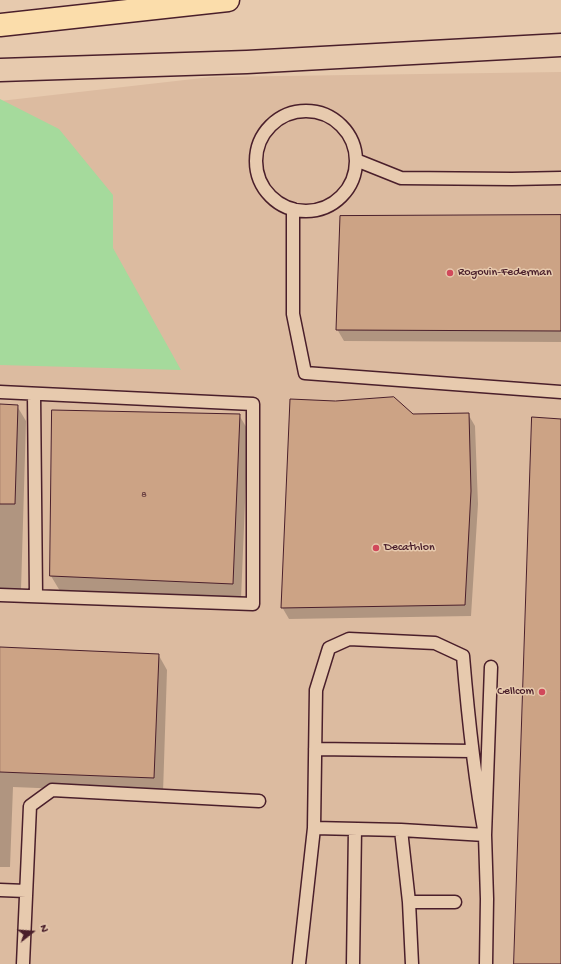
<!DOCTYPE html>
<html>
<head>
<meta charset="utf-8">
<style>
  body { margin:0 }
  #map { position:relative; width:561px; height:964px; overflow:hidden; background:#e7caae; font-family:"Gochi Hand",sans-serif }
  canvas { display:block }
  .north { position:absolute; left:12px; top:912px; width:40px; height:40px; -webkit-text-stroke:3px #e7caae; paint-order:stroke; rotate:73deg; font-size:11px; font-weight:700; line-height:16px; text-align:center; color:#4a1f2b }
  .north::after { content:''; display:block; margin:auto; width:14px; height:18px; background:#4a1f2b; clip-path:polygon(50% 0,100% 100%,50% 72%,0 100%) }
</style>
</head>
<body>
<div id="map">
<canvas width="561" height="964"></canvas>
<div class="north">N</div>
</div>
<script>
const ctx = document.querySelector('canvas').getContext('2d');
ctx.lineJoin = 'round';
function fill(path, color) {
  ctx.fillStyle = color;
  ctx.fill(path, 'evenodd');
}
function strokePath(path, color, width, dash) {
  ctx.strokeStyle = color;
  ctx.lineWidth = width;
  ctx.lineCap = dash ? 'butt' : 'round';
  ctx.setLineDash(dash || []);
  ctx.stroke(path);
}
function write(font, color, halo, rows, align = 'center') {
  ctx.font = font + ' "Gochi Hand",sans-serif';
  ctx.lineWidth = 3;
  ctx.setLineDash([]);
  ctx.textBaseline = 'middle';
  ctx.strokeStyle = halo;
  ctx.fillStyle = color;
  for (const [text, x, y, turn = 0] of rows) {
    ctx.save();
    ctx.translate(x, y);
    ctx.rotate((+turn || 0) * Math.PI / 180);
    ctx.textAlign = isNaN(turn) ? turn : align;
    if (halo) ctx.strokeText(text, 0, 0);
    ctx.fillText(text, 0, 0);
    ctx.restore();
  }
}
fill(new Path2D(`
  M 561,72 L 561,964 L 0,964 L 0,101 L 211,77 Z`), '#dcbba0');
fill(new Path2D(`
  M 0,99 L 59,129 L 113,195 L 113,248 L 181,370 L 0,365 Z`), '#a5da9c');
fill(new Path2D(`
  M 561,216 L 561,342 L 344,341 L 337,329 Z
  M 0,405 L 17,406 L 26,421 L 21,590 L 0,590 Z
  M 468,414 L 475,426 L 478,504 L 471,616 L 289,619 L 282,607 L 413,415 Z
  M 239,415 L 248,430 L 241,599 L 60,591 L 51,576 Z
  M 0,648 L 158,654 L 167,670 L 163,793 L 13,787 L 10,867 L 0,867 Z`), '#0003');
const building = new Path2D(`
  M 561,215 L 561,331 L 336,330 L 340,216 Z
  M 394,397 L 413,414 L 469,413 L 471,491 L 465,605 L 281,608 L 290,399 L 335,401 Z
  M 0,404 L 18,405 L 15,504 L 0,504 Z
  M 52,410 L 240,414 L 233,584 L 50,576 Z
  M 532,417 L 561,419 L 561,964 L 514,964 Z
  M 0,647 L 159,654 L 154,778 L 0,772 Z`);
fill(building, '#cca385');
strokePath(building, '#4a1f2b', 1);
const lane = new Path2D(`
  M256 161a50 50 0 1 1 100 0a50 50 0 1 1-100 0Z
  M 356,160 L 401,178 L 512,179 L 561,178
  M 293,209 L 293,314 L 305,373 L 561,392
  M 0,392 L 253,404 L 253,604 L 0,595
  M 34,394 L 36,596
  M 315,749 L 472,751
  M 401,830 L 409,902 L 412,964
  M 0,890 L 26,891
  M 409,902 L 455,902
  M 23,964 L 30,806 L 52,790 L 259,801
  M 299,964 L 314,828 L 316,690 L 329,648 L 349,639 L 435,643 L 463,656 C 468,716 474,775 485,835 L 401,830 L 314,828
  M 353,964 L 355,829
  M 486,964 L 487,899 L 485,835 L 491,667`);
const secondary = new Path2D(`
  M 0,70 L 247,62 L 561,45`);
const highway = new Path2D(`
  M 0,25 L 228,0`);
strokePath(lane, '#4a1f2b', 15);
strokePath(secondary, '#4a1f2b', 25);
strokePath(highway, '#4a1f2b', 25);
strokePath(lane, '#e7caae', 12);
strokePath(secondary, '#e7caae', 22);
strokePath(highway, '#fbddab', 22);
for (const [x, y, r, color] of [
  [450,273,4,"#d1495b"],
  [376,548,4,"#d1495b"],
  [542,692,4,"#d1495b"]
]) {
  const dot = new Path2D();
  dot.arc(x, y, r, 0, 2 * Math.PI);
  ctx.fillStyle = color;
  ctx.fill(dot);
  strokePath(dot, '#e7caae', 1.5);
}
write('10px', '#6a4042', null, [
  ["8",144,495]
]);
write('12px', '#4a1f2b', '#e7caae', [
  ["Rogovin-Federman",458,273],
  ["Decathlon",384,548],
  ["Cellcom",534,692,"right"]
], 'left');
</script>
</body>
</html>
